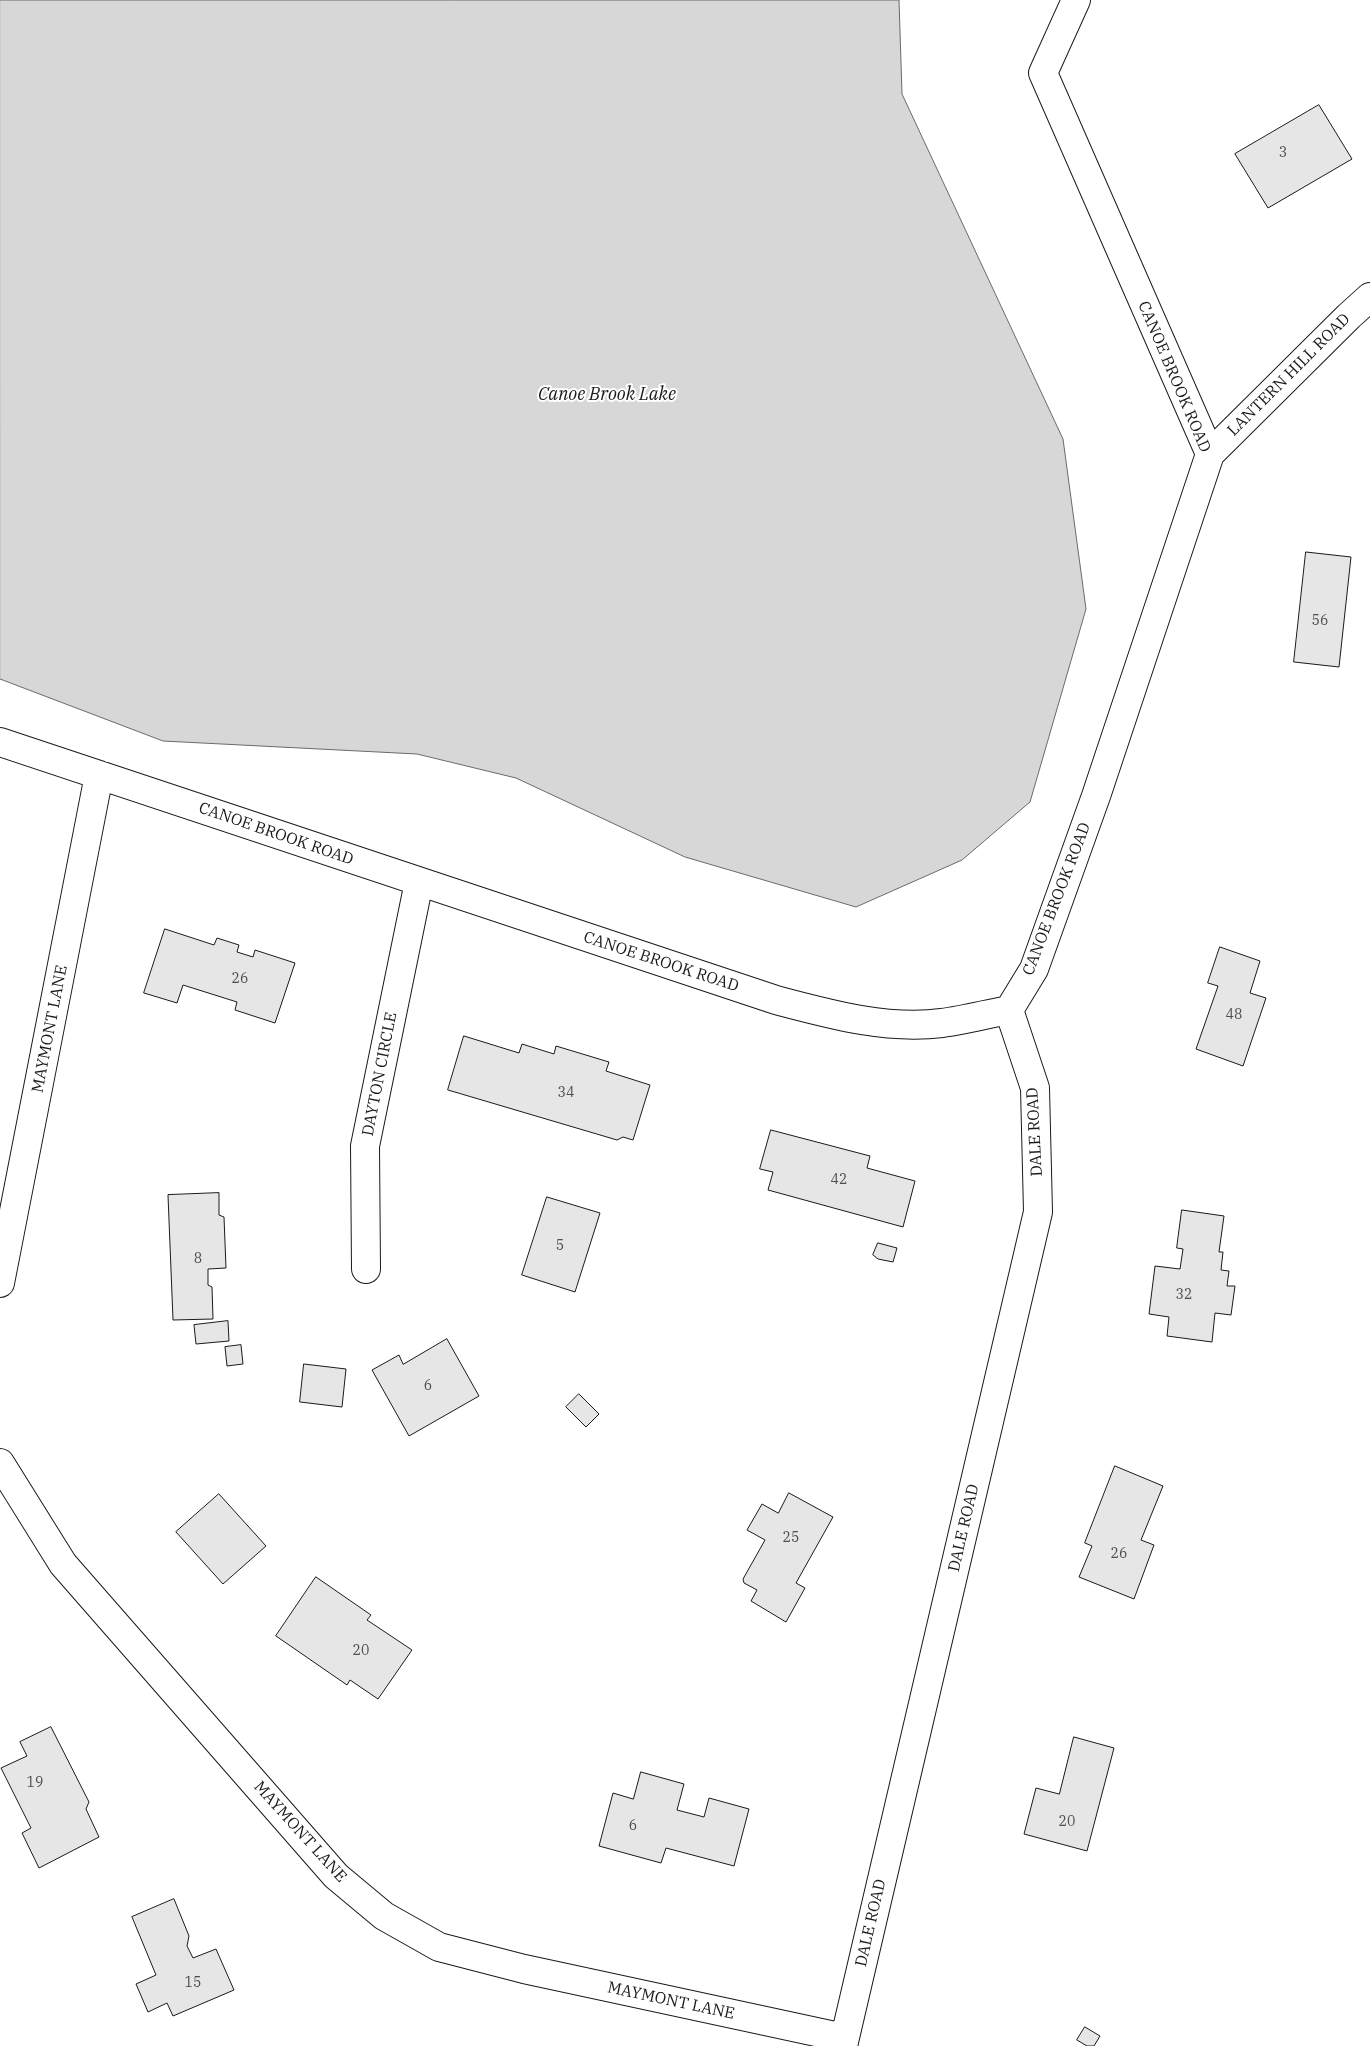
<!DOCTYPE html>
<html>
<head>
<meta charset="utf-8">
<style>
  body { margin:0 }
  canvas { display:block; background:#fff }
</style>
</head>
<body>
<canvas width="1370" height="2046"></canvas>
<script>
const ctx = document.querySelector('canvas').getContext('2d');
ctx.lineJoin = 'round';
function fill(path, color) {
  ctx.fillStyle = color;
  ctx.fill(path, 'evenodd');
}
function strokePath(path, color, width, dash) {
  ctx.strokeStyle = color;
  ctx.lineWidth = width;
  ctx.lineCap = dash ? 'butt' : 'round';
  ctx.setLineDash(dash || []);
  ctx.stroke(path);
}
function write(font, color, halo, rows, align = 'center') {
  ctx.font = font + ' "IBM Plex Serif",serif';
  ctx.lineWidth = 4;
  ctx.setLineDash([]);
  ctx.textBaseline = 'middle';
  ctx.strokeStyle = halo;
  ctx.fillStyle = color;
  for (const [text, x, y, turn = 0] of rows) {
    ctx.save();
    ctx.translate(x, y);
    ctx.rotate((+turn || 0) * Math.PI / 180);
    ctx.textAlign = isNaN(turn) ? turn : align;
    if (halo) ctx.strokeText(text, 0, 0);
    ctx.fillText(text, 0, 0);
    ctx.restore();
  }
}
const water = new Path2D(`
  M 0,0 L 899,0 L 902,94 L 1063,439 L 1086,609 L 1030,802 L 962,860 L 856,907 L 685,857 L 516,778 L 417,754 L 163,741 L 0,679 Z`);
fill(water, '#d7d7d7');
strokePath(water, '#6a6a6a', 1);
const building = new Path2D(`
  M 1319,105 L 1352,159 L 1268,208 L 1235,154 Z
  M 1306,552 L 1351,557 L 1339,667 L 1294,662 Z
  M 165,929 L 214,945 L 217,938 L 239,945 L 237,952 L 253,957 L 255,950 L 295,963 L 275,1023 L 235,1010 L 237,1002 L 183,985 L 177,1003 L 144,993 Z
  M 1220,947 L 1260,961 L 1250,993 L 1266,998 L 1243,1066 L 1196,1049 L 1218,986 L 1208,983 Z
  M 464,1036 L 519,1053 L 522,1044 L 554,1054 L 556,1046 L 609,1062 L 606,1071 L 650,1085 L 633,1140 L 623,1137 L 617,1140 L 448,1090 Z
  M 771,1130 L 870,1156 L 867,1168 L 915,1181 L 903,1227 L 768,1190 L 773,1172 L 760,1169 Z
  M 219,1193 L 219,1215 L 224,1217 L 226,1268 L 208,1269 L 208,1285 L 212,1287 L 213,1319 L 173,1320 L 168,1195 Z
  M 547,1197 L 600,1213 L 575,1292 L 522,1275 Z
  M 1182,1210 L 1224,1216 L 1219,1252 L 1223,1252 L 1221,1270 L 1229,1271 L 1227,1286 L 1235,1286 L 1231,1315 L 1215,1313 L 1212,1342 L 1167,1336 L 1169,1317 L 1149,1314 L 1155,1266 L 1180,1269 L 1183,1249 L 1177,1248 Z
  M 878,1243 L 897,1248 L 893,1262 L 878,1259 L 873,1255 Z
  M 228,1321 L 229,1341 L 196,1344 L 194,1325 Z
  M 447,1339 L 479,1396 L 409,1436 L 372,1370 L 399,1355 L 403,1364 Z
  M 241,1345 L 243,1364 L 227,1366 L 225,1347 Z
  M 304,1364 L 346,1369 L 342,1407 L 300,1402 Z
  M 579,1394 L 599,1414 L 586,1427 L 566,1407 Z
  M 1115,1466 L 1163,1486 L 1141,1540 L 1154,1545 L 1134,1599 L 1079,1577 L 1092,1546 L 1085,1543 Z
  M 789,1493 L 833,1517 L 796,1583 L 805,1588 L 786,1622 L 751,1601 L 757,1590 L 744,1583 L 743,1579 L 765,1540 L 747,1530 L 762,1504 L 778,1513 Z
  M 219,1494 L 266,1546 L 223,1584 L 176,1532 Z
  M 316,1577 L 371,1615 L 367,1620 L 412,1650 L 378,1699 L 350,1680 L 347,1685 L 276,1636 Z
  M 51,1727 L 89,1802 L 86,1809 L 99,1837 L 39,1868 L 22,1833 L 31,1828 L 1,1768 L 27,1756 L 20,1742 Z
  M 1074,1737 L 1114,1748 L 1087,1851 L 1024,1834 L 1036,1788 L 1059,1794 Z
  M 641,1772 L 684,1784 L 677,1810 L 704,1817 L 709,1798 L 749,1809 L 734,1866 L 666,1848 L 661,1863 L 599,1846 L 613,1793 L 633,1799 Z
  M 174,1899 L 189,1936 L 187,1946 L 193,1958 L 216,1949 L 234,1990 L 173,2016 L 167,2003 L 148,2012 L 136,1984 L 156,1975 L 132,1917 Z
  M 1085,2027 L 1100,2036 L 1094,2046 L 1087,2046 L 1077,2040 Z`);
fill(building, '#e6e6e6');
strokePath(building, '#1a1a1a', 1);
const minor = new Path2D(`
  M 1210,454 L 1349,316 L 1370,297
  M 0,742 L 776,1000 C 829,1014 886,1030 942,1023 C 964,1020 987,1014 1009,1010 L 1034,969 L 1096,796 L 1210,454 L 1043,73 L 1076,0
  M 366,1269 L 365,1146 L 419,882
  M 0,1283 L 99,775
  M 0,1463 L 63,1564 L 336,1876 L 384,1916 L 439,1947 L 524,1969 L 844,2038
  M 843,2046 L 1038,1212 L 1035,1088 L 1009,1010`);
strokePath(minor, '#1a1a1a', 30);
strokePath(minor, '#fff', 28);
write('14px', '#4d4d4d', null, [
  ["3",1283,153],
  ["56",1320,621],
  ["26",240,979],
  ["48",1234,1015],
  ["34",566,1093],
  ["42",839,1180],
  ["5",560,1246],
  ["8",198,1259],
  ["32",1184,1295],
  ["6",428,1386],
  ["25",791,1538],
  ["26",1119,1554],
  ["20",361,1651],
  ["19",35,1783],
  ["20",1067,1822],
  ["6",633,1826],
  ["15",193,1983]
]);
write('16px', '#1a1a1a', '#fff', [
  ["LANTERN HILL ROAD",1289,375,-45],
  ["CANOE BROOK ROAD",1174,377,67],
  ["CANOE BROOK ROAD",276,834,19],
  ["CANOE BROOK ROAD",1057,899,-69],
  ["CANOE BROOK ROAD",661,962,18],
  ["MAYMONT LANE",50,1029,-79],
  ["DAYTON CIRCLE",380,1074,-79],
  ["DALE ROAD",1035,1132,-93],
  ["DALE ROAD",964,1528,-77],
  ["MAYMONT LANE",300,1832,48],
  ["DALE ROAD",871,1923,-77],
  ["MAYMONT LANE",671,2001,12]
]);
write('italic 18px', '#1a1a1a', '#fff', [
  ["Canoe Brook Lake",607,395]
]);
</script>
</body>
</html>
